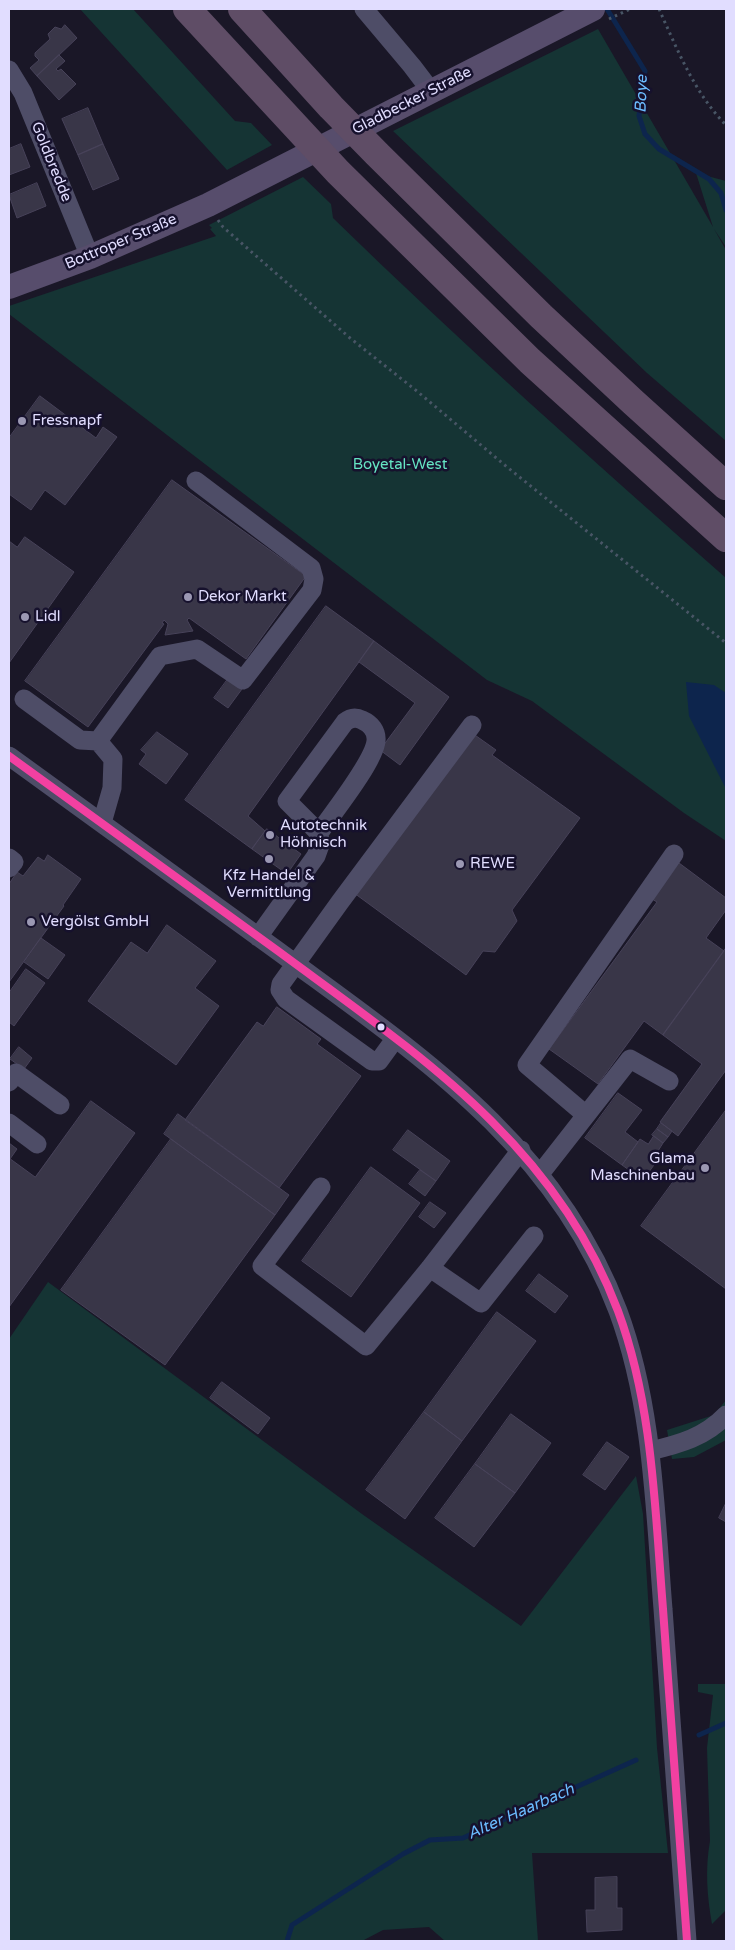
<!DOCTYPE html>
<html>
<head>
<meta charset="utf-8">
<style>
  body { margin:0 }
  #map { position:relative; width:735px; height:1950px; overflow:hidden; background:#1a1727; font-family:"Varela Round",sans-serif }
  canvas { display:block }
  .frame { position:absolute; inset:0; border:10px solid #e1ddff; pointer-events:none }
</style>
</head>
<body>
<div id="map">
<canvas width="735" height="1950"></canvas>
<div class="frame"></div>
</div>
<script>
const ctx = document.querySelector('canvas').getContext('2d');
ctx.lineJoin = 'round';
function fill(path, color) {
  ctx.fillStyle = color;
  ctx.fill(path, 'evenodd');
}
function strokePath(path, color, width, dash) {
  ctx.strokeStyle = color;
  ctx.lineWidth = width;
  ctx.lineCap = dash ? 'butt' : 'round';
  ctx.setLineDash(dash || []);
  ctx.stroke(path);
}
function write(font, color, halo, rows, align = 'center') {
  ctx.font = font + ' "Varela Round",sans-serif';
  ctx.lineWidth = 5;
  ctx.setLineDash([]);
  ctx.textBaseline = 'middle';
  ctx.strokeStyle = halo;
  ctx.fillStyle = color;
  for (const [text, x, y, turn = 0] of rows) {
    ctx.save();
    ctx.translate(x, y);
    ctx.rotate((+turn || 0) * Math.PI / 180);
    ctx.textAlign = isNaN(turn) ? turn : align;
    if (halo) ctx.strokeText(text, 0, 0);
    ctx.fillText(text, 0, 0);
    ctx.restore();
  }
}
fill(new Path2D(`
  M 80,9 L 133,9 L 235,121 L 251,123 L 272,145 L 227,170 Z
  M 598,29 L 713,227 L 696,173 L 726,181 L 726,247 L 714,229 L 726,250 L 726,441 L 647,373 L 393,131 Z
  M 303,177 L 331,204 L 333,218 C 460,342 593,461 726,578 L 726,841 L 684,813 L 532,701 L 487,680 L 9,314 L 9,306 L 216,236 L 210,229 L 212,228 L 209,225 Z
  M 48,1282 L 362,1514 L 521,1626 L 636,1476 L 643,1514 L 657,1748 L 668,1853 L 532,1853 L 538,1941 L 445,1941 L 429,1927 L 383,1930 L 362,1941 L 9,1941 L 9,1339 Z
  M 726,1400 L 726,1440 L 694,1457 L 672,1459 L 667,1430 L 714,1415 Z
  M 698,1684 L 726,1684 L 726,1910 L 712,1924 C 707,1896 705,1869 710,1841 L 707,1748 L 713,1695 L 698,1692 Z`), '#153434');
fill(new Path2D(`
  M 686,682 L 714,685 L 726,693 L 726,789 L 689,716 Z`), '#0d254d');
strokePath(new Path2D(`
  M 607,9 L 645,71 L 639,116 L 645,134 L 659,149 L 709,179 L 721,193 L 726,210
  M 699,1735 L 726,1723
  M 287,1941 L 292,1925 L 403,1854 L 430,1840 L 463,1838 L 636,1760`), '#0d254d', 5);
const building = new Path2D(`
  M 65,25 L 77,38 L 37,76 L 30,68 L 39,60 L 35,56 L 35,53 L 50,39 L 48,34 L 55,27 L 61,29 Z
  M 59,55 L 65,61 L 56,69 L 58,71 L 61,69 L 76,84 L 59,100 L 37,76 Z
  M 88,108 L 103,144 L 78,155 L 62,119 Z
  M 21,144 L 30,167 L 9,175 L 9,149 Z
  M 103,144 L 119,179 L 93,190 L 78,155 Z
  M 37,183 L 46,206 L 17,218 L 9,195 Z
  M 40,396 L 96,438 L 103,427 L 117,437 L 65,505 L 45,490 L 31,510 L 9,494 L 9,438 Z
  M 172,480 L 306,576 L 246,659 L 189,618 L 187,620 L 193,631 L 165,635 L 168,624 L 164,620 L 162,623 L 164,624 L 88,727 L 25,681 Z
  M 25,537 L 74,572 L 9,663 L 9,541 L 17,547 Z
  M 326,606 L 374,641 L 248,816 L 265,831 L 252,849 L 185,800 Z
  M 374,641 L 449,697 L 400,765 L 380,750 L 415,703 L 359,662 Z
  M 228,679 L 242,689 L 228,708 L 214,698 Z
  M 157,732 L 188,754 L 166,784 L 139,764 L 146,754 L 141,750 Z
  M 472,733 L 496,750 L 492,755 L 580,818 L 512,910 L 517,921 L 495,952 L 483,951 L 466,975 L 354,893 Z
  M 267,829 L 301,854 L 287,874 L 252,849 Z
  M 48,855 L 81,879 L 63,905 L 64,906 L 9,982 L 9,884 L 17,872 L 23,876 L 38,857 L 44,861 Z
  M 679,863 L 726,898 L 726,910 L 706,938 L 724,951 L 663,1035 L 644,1021 L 598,1084 L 549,1049 L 657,902 L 652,899 Z
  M 167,925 L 216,961 L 195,988 L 219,1006 L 176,1065 L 88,1001 L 131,942 L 147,953 Z
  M 41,938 L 65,955 L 48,979 L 24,962 Z
  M 726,948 L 726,1070 L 678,1136 L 660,1122 L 702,1064 L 663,1035 Z
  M 26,969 L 45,983 L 14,1026 L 9,1022 L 9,993 Z
  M 277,1007 L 321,1039 L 317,1044 L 361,1076 L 279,1188 L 185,1120 L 257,1022 L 263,1026 Z
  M 19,1047 L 32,1058 L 24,1069 L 10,1059 Z
  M 618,1093 L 642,1110 L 625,1132 L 638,1142 L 622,1165 L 585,1138 Z
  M 91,1101 L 135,1133 L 9,1307 L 9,1158 L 35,1177 Z
  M 726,1110 L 726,1289 L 641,1226 Z
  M 178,1114 L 289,1195 L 275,1215 L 164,1134 Z
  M 661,1123 L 672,1131 L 668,1137 L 657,1129 Z
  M 657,1129 L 668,1137 L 663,1143 L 652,1135 Z
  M 408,1130 L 450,1161 L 436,1181 L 393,1150 Z
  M 654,1136 L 663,1143 L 658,1151 L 662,1154 L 643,1180 L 622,1165 L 640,1139 L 648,1144 Z
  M 171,1139 L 275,1215 L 165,1365 L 61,1290 Z
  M 9,1143 L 17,1149 L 10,1159 L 9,1158 Z
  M 371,1167 L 420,1203 L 351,1297 L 302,1261 Z
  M 420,1170 L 436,1181 L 425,1196 L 409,1184 Z
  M 430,1202 L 446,1213 L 434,1228 L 419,1217 Z
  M 539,1274 L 568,1296 L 555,1313 L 526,1291 Z
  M 497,1312 L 536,1341 L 462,1441 L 424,1412 Z
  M 222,1382 L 270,1418 L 258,1434 L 210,1398 Z
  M 424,1412 L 462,1441 L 405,1519 L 366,1490 Z
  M 511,1414 L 551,1443 L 515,1493 L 475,1464 Z
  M 607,1442 L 629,1457 L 605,1490 L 583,1475 Z
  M 475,1464 L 515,1493 L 474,1547 L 435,1518 Z
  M 726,1503 L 726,1522 L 719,1518 Z
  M 617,1877 L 617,1908 L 622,1908 L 622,1930 L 587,1932 L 586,1910 L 595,1910 L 595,1878 Z`);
fill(building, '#393648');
strokePath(building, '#474259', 1);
strokePath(new Path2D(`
  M 659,9 C 677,49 695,94 726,125
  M 609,19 L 630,9
  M 218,220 L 223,227 L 350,338 L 418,392 L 507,467 L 726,643`), '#485565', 3, [2.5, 4]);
strokePath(new Path2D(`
  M 364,9 L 412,66 L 431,91
  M 9,70 L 23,93 L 90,257
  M 24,699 L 80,740 L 98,741 L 113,759 L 112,788 L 102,823
  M 98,741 L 160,656 L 197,649 L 243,680 L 312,590 L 314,579 L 311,568 L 196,481
  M 9,756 C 99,821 189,886 278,951 C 416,1053 555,1143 618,1311 C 653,1405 655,1510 663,1609 C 671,1720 679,1831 687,1941
  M 9,858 L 14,862 L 9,868
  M 258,937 L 316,856 L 320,845 L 319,833 L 287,801 L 345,722 C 350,718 356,717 362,720 C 371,724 377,731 376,741 C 374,762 332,814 319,833
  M 395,1039 L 379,1061 L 372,1061 L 286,999 L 280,990 L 281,984 L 340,902 L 472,725
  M 9,1082 L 16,1073 L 60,1105
  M 586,1115 L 527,1065 L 674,854
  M 9,1123 L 37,1144
  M 540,1174 L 630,1059 L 669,1081
  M 321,1187 L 262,1266 L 366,1346 L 430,1268 L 521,1150
  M 430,1268 L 481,1303 L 534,1236
  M 650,1451 C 680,1444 705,1437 726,1415`), '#4e4d67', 19);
strokePath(new Path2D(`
  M 9,287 L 90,257 L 208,205 L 593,9`), '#574d6c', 24);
strokePath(new Path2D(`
  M 187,9 L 338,172 L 530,361 L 726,538
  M 242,9 L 331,107 L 377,154 L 541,316 L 633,402 L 726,486`), '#5f4d66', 28);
strokePath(new Path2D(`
  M 9,756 C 99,821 189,886 278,951 C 416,1053 555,1143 618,1311 C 653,1405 655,1510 663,1609 C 671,1720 679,1831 687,1941`), '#f240a1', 8);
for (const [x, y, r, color] of [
  [22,421,5,"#9b98b3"],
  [188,597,5,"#9b98b3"],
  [25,617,5,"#9b98b3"],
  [270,835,5,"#9b98b3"],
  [269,859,5,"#9b98b3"],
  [460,864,5,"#9b98b3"],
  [31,922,5,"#9b98b3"],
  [381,1027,4.5,"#e1ddff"],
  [705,1168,5,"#9b98b3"]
]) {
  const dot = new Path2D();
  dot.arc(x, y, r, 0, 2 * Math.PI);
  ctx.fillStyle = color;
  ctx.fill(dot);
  strokePath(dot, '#16112d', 2);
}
write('15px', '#e1ddff', '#16112d', [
  ["Gladbecker Straße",412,101,-27],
  ["Goldbredde",51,162,68],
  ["Bottroper Straße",121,242,-23]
]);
write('15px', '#e1ddff', '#16112d', [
  ["Fressnapf",32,421],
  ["Dekor Markt",198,597],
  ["Lidl",35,617],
  ["Autotechnik",280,826],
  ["Höhnisch",280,843],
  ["REWE",470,864],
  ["Kfz Handel &",269,876,"center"],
  ["Vermittlung",269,893,"center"],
  ["Vergölst GmbH",41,922],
  ["Glama",695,1159,"right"],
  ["Maschinenbau",695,1176,"right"]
], 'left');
write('15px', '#65e4c3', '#16112d', [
  ["Boyetal-West",400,465]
]);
write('italic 16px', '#6bbcff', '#16112d', [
  ["Boye",642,94,-88],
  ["Alter Haarbach",521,1812,-24]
]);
</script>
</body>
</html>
